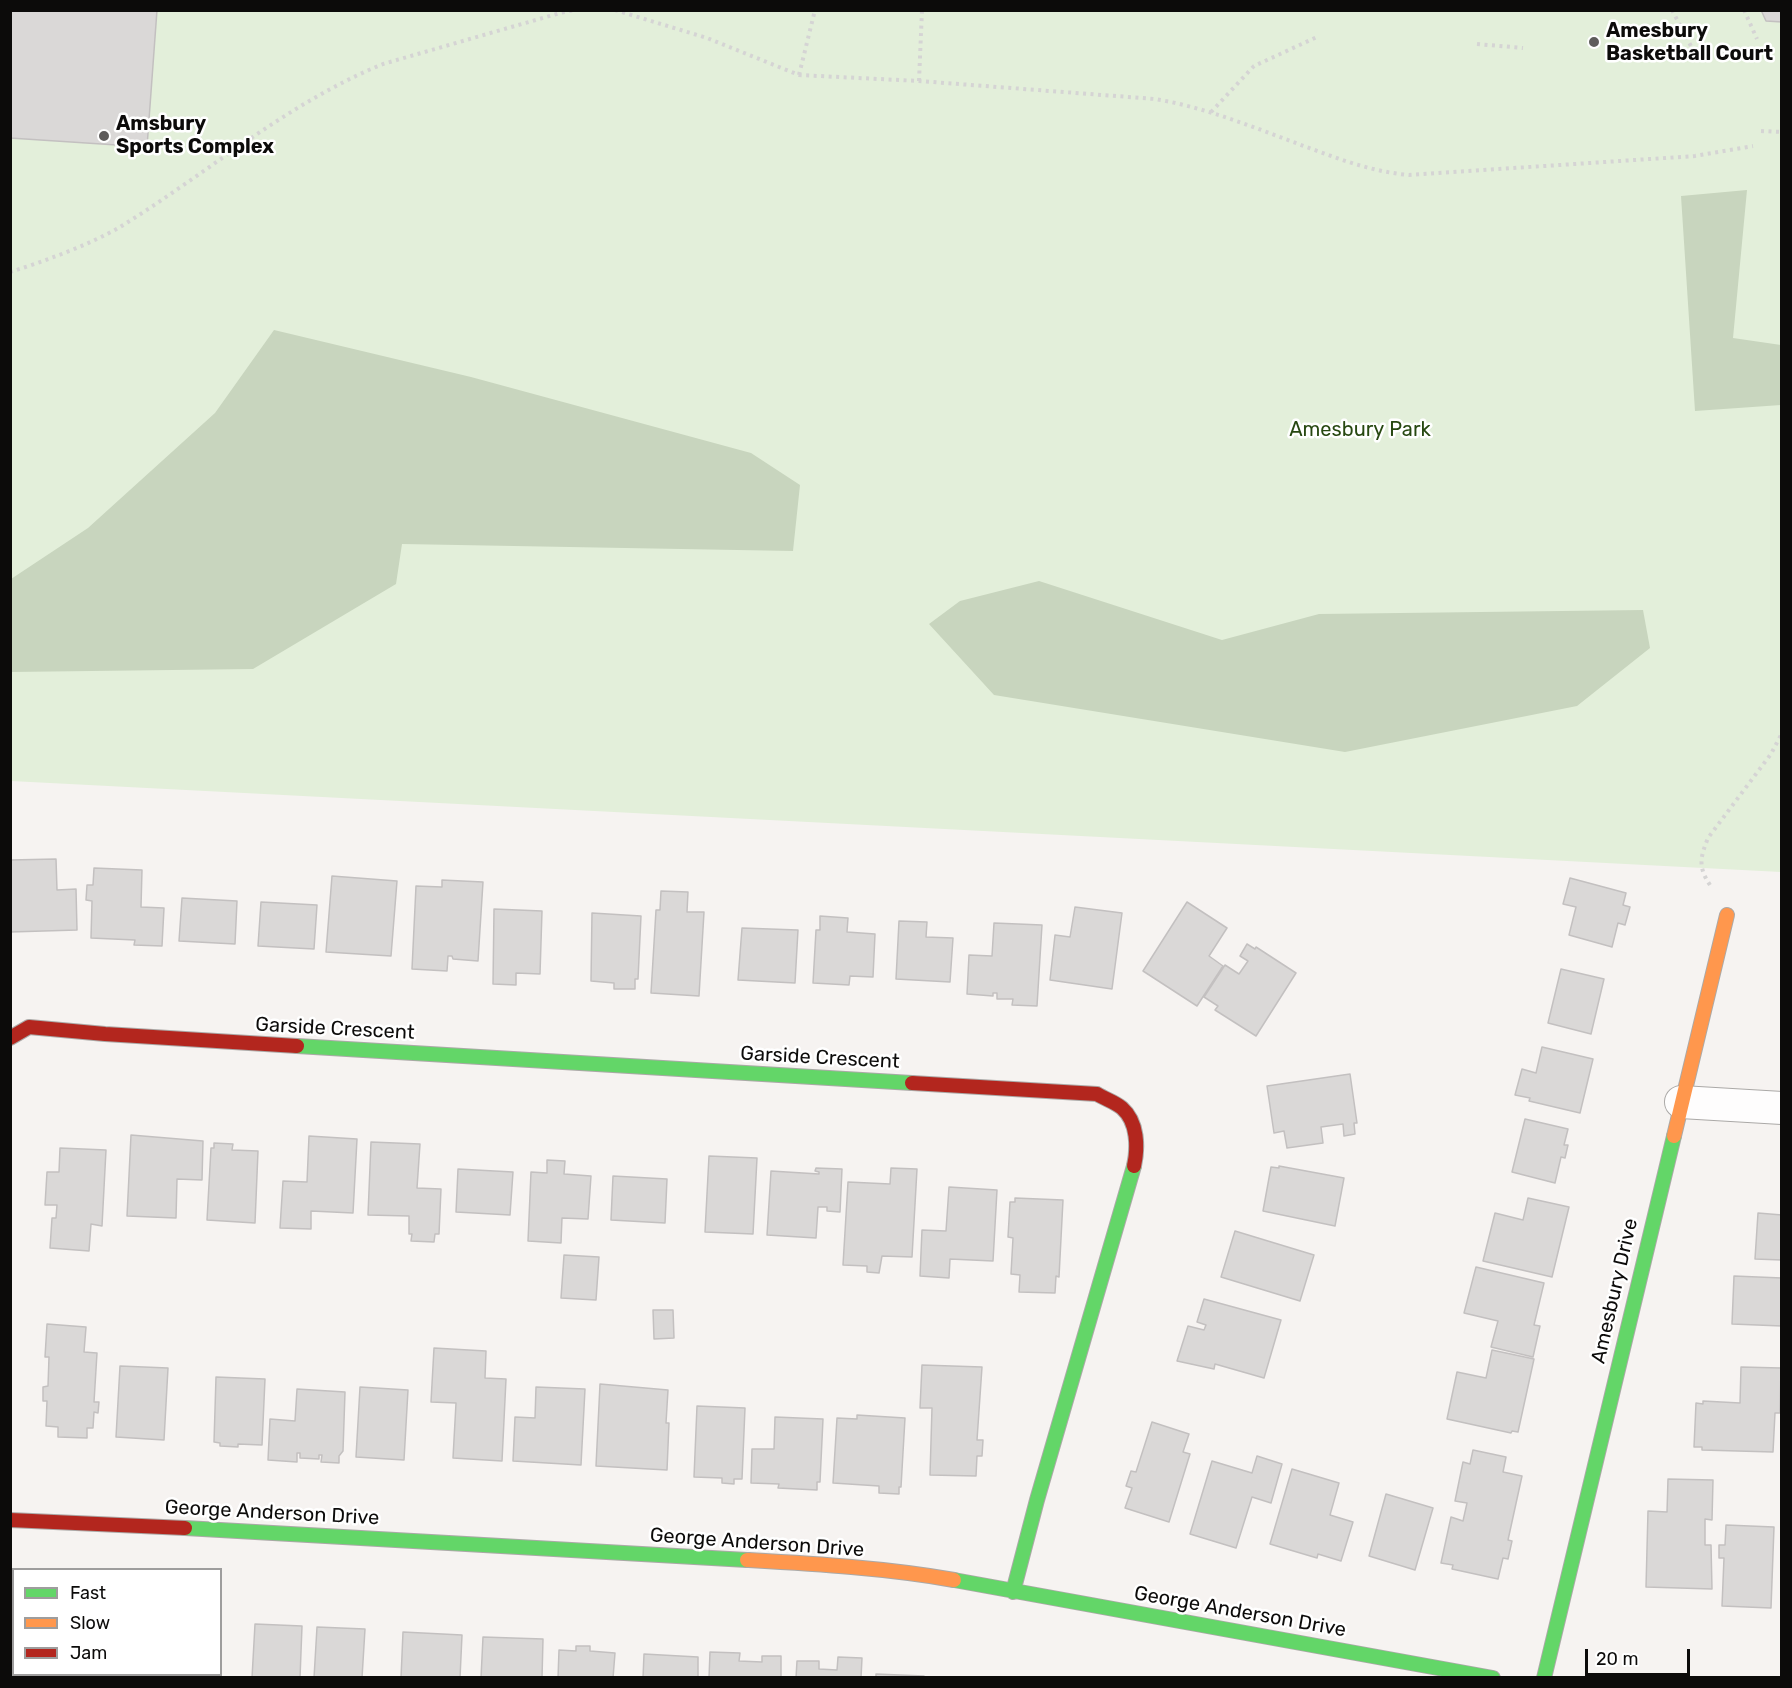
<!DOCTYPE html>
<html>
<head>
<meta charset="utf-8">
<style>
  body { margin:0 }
  #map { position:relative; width:1792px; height:1688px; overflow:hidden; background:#f6f3f1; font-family:Rubik,sans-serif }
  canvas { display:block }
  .frame { position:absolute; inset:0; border:12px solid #0c0b0a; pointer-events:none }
  .legend { position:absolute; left:12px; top:1568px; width:210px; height:108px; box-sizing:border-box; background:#fff; border:2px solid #9e9d9d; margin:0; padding:8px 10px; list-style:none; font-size:18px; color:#0c0b0a }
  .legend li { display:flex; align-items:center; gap:12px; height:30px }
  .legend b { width:30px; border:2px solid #9e9d9d }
  .scale { position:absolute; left:1585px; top:1649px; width:105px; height:27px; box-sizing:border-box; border:3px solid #0c0b0a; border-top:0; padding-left:8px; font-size:18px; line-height:21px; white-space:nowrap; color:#0c0b0a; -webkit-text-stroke:4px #fff; paint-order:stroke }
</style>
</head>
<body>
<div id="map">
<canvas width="1792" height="1688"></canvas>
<div class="frame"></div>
<ul class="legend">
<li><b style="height:8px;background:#63d668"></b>Fast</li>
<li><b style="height:8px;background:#ff974d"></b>Slow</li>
<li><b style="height:8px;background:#b3261e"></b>Jam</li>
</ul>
<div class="scale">20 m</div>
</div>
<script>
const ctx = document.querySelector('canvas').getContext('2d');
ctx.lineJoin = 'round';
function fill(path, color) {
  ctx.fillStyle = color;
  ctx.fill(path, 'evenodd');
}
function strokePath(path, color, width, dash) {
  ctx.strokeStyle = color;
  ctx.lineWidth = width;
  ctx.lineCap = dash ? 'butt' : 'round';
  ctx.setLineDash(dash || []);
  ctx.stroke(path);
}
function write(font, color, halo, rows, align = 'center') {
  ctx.font = font + ' Rubik,sans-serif';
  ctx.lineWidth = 5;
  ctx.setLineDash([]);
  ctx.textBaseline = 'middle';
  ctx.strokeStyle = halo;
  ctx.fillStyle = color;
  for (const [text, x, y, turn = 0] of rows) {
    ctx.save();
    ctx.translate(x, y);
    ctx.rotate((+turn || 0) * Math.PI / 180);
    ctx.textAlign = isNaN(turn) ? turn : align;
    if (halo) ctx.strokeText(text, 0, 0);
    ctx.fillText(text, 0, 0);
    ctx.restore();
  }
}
fill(new Path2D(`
  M 10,11 L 1781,11 L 1781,872 L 11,781 Z`), '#e3efda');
fill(new Path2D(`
  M 1747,190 L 1733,338 L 1781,345 L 1781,405 L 1695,411 L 1681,196 Z
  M 274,330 L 471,377 L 751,453 L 800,485 L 793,551 L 402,544 L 396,584 L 253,669 L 11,672 L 11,579 L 88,528 L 215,413 Z
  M 1039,581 L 1222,640 L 1319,614 L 1643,610 L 1650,648 L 1577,706 L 1345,752 L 994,695 L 929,624 L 960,601 Z`), '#c8d5be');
const building = new Path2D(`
  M 10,10 L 157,10 L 147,147 L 10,138 Z
  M 1761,10 L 1782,10 L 1782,22 L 1766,21 Z
  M 56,859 L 57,890 L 76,889 L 77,930 L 10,932 L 10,860 Z
  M 94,868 L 142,870 L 141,907 L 164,908 L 162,946 L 134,945 L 135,940 L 91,938 L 92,901 L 86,900 L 87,885 L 93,885 Z
  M 332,876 L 397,881 L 391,956 L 326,952 Z
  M 1570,878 L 1626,893 L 1623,905 L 1630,907 L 1625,925 L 1618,923 L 1612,947 L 1569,935 L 1576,907 L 1563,904 Z
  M 442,880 L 483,882 L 478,961 L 453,959 L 452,956 L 448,956 L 447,971 L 412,969 L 416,886 L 442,887 Z
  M 661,891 L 688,892 L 687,912 L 704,912 L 699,996 L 651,993 L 656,910 L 660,910 Z
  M 182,898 L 237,901 L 235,944 L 179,941 Z
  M 261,902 L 317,905 L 314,949 L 258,946 Z
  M 1187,902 L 1227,928 L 1209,956 L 1223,966 L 1197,1006 L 1143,971 Z
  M 1075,907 L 1122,913 L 1112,989 L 1050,980 L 1055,935 L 1070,937 Z
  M 494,909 L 542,911 L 540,974 L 516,973 L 516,985 L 493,984 Z
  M 592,913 L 641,916 L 638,979 L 635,979 L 635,989 L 614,989 L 614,983 L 591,981 Z
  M 820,916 L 848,918 L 847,932 L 875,934 L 873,977 L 850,976 L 849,985 L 813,983 L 816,930 L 820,930 Z
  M 899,921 L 927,922 L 926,937 L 953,938 L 950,982 L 896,979 Z
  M 994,923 L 1042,925 L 1037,1006 L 1012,1005 L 1013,999 L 997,999 L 997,993 L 993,993 L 993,996 L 967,994 L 969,955 L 992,956 Z
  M 742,928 L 798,930 L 795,983 L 738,980 Z
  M 1247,944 L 1255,949 L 1256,947 L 1296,973 L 1256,1036 L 1215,1010 L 1218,1006 L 1204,997 L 1225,965 L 1239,974 L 1248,961 L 1240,956 Z
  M 1561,969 L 1604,979 L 1591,1034 L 1548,1023 Z
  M 1542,1047 L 1593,1059 L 1580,1113 L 1529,1101 L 1530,1098 L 1515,1095 L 1522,1069 L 1536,1073 Z
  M 1350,1074 L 1357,1123 L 1354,1123 L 1355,1134 L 1344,1136 L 1343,1124 L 1321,1127 L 1323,1143 L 1287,1148 L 1284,1131 L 1274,1133 L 1267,1086 Z
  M 1525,1119 L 1568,1129 L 1564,1145 L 1568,1145 L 1565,1158 L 1561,1157 L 1555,1183 L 1512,1172 Z
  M 131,1135 L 203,1141 L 202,1180 L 177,1179 L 176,1218 L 127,1216 Z
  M 309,1136 L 357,1139 L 353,1213 L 311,1211 L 311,1229 L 280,1228 L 283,1181 L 307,1182 Z
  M 371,1142 L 420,1144 L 417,1188 L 441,1189 L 439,1234 L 435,1234 L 434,1242 L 411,1241 L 412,1234 L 409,1234 L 409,1216 L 368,1215 Z
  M 214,1143 L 233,1144 L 232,1150 L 258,1151 L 255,1223 L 207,1220 L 211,1148 L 214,1148 Z
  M 60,1148 L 106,1150 L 102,1226 L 91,1224 L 89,1251 L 50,1248 L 52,1218 L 56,1218 L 57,1205 L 45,1205 L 47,1172 L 59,1172 Z
  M 709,1156 L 757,1158 L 753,1234 L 705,1232 Z
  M 547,1160 L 565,1161 L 564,1174 L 591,1176 L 588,1219 L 562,1218 L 561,1243 L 528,1241 L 531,1172 L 547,1173 Z
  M 1279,1166 L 1344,1178 L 1335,1226 L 1263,1211 L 1271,1167 L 1279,1168 Z
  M 816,1168 L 842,1169 L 840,1212 L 827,1211 L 827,1207 L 818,1207 L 816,1238 L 767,1235 L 771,1171 L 819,1174 L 819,1172 L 815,1171 Z
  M 891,1168 L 917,1169 L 912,1257 L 882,1256 L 879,1273 L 867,1272 L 867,1266 L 843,1265 L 848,1182 L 890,1184 Z
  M 458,1169 L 513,1172 L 510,1215 L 456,1212 Z
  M 613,1176 L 667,1179 L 665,1223 L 611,1220 Z
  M 949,1187 L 997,1190 L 993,1261 L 950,1259 L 949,1278 L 920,1276 L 922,1230 L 946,1231 Z
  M 1015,1198 L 1063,1200 L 1059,1277 L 1056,1276 L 1055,1293 L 1019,1292 L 1020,1275 L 1011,1274 L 1013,1238 L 1008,1237 L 1010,1202 L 1015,1202 Z
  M 1528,1198 L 1569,1207 L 1552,1277 L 1483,1261 L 1495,1213 L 1523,1220 Z
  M 1758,1213 L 1782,1215 L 1782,1260 L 1755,1259 Z
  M 1235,1231 L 1314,1255 L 1300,1301 L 1221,1277 Z
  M 564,1255 L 599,1257 L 596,1300 L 561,1298 Z
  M 1476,1267 L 1544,1283 L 1534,1325 L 1540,1326 L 1533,1357 L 1491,1347 L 1498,1321 L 1464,1313 Z
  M 1734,1276 L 1782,1278 L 1782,1326 L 1732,1324 Z
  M 1204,1299 L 1281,1320 L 1264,1378 L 1215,1364 L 1214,1369 L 1177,1361 L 1188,1326 L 1204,1330 L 1206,1325 L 1197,1322 Z
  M 653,1310 L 673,1310 L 674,1338 L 654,1339 Z
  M 47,1324 L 86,1327 L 84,1352 L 97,1353 L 94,1402 L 99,1402 L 98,1413 L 94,1412 L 93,1428 L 87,1428 L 87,1438 L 58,1437 L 58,1427 L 46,1426 L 47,1401 L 43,1401 L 43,1387 L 48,1386 L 49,1357 L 45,1357 Z
  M 434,1348 L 486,1351 L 485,1378 L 506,1379 L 502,1461 L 453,1458 L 456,1403 L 431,1402 Z
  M 1492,1350 L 1534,1359 L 1518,1432 L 1512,1431 L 1511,1433 L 1447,1419 L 1457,1372 L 1486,1378 Z
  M 922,1365 L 982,1367 L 977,1440 L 983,1440 L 982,1456 L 977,1456 L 976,1476 L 930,1475 L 932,1408 L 920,1408 Z
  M 120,1366 L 168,1368 L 164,1440 L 116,1437 Z
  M 1741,1367 L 1781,1368 L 1780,1413 L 1775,1413 L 1773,1452 L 1702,1450 L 1702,1447 L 1694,1447 L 1696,1403 L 1703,1404 L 1703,1401 L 1740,1403 Z
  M 216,1377 L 265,1379 L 262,1445 L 238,1444 L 238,1447 L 220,1446 L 220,1443 L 214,1442 Z
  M 600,1384 L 668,1390 L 666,1423 L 669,1423 L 667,1470 L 596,1466 Z
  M 360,1387 L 408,1390 L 404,1460 L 356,1457 Z
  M 536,1387 L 585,1389 L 581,1465 L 513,1461 L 515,1417 L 535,1418 Z
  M 297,1389 L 345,1392 L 343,1451 L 339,1456 L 339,1463 L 321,1462 L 322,1455 L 319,1455 L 319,1459 L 300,1458 L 300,1453 L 297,1453 L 297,1462 L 268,1460 L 270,1419 L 295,1421 Z
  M 697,1406 L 745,1408 L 742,1479 L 734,1479 L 734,1484 L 722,1483 L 722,1478 L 694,1477 Z
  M 857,1415 L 905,1418 L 901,1487 L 899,1487 L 899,1494 L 879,1493 L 879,1486 L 833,1483 L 837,1418 L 857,1419 Z
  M 775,1417 L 823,1419 L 820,1482 L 817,1482 L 817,1490 L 778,1488 L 779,1484 L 751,1483 L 752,1449 L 774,1449 Z
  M 1152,1422 L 1189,1434 L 1183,1452 L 1190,1454 L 1169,1522 L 1125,1508 L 1132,1488 L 1126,1486 L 1131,1471 L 1136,1472 Z
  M 1473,1450 L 1506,1457 L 1503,1472 L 1522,1476 L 1508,1540 L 1512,1541 L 1508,1559 L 1503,1558 L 1498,1579 L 1452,1569 L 1453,1565 L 1441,1563 L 1451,1517 L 1463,1521 L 1467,1503 L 1455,1501 L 1463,1462 L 1470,1464 Z
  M 1257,1456 L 1282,1464 L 1271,1503 L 1252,1497 L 1236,1548 L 1190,1534 L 1212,1461 L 1252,1473 Z
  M 1292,1469 L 1339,1483 L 1330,1515 L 1353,1522 L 1341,1561 L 1318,1554 L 1317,1558 L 1270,1544 Z
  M 1668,1479 L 1713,1480 L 1712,1520 L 1705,1519 L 1705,1545 L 1711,1545 L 1712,1589 L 1646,1587 L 1648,1511 L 1667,1512 Z
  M 1386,1494 L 1433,1508 L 1415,1570 L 1369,1556 Z
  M 1726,1525 L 1774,1527 L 1771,1608 L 1722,1606 L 1724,1558 L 1719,1558 L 1719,1545 L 1725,1545 Z
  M 255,1624 L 302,1626 L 300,1678 L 252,1678 Z
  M 317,1627 L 365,1629 L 362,1678 L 314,1678 Z
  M 403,1632 L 462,1635 L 460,1678 L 401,1678 Z
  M 483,1637 L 543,1639 L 542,1678 L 481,1678 Z
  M 576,1646 L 590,1646 L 590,1651 L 615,1653 L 613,1678 L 558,1678 L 559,1650 L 576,1651 Z
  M 710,1652 L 740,1653 L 739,1661 L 762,1662 L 762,1656 L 781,1656 L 781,1678 L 709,1678 Z
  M 644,1654 L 698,1657 L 698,1678 L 643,1678 Z
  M 838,1657 L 862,1658 L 861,1678 L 796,1678 L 797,1661 L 819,1661 L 819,1669 L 837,1670 Z
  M 73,1674 L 122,1674 L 122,1678 L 73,1678 Z
  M 154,1674 L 202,1674 L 201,1678 L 153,1678 Z
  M 876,1674 L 924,1676 L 923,1678 L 876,1678 Z`);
fill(building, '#dad8d7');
strokePath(building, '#c3c0c0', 1.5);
const street = new Path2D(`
  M 1681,1102 L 1782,1108`);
const fast = new Path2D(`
  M 297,1046 L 912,1083
  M 185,1528 L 747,1560
  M 954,1580 L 1493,1678
  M 1013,1592 L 1037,1500 L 1134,1166
  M 1544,1678 L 1674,1136`);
const slow = new Path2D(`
  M 1674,1136 L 1727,915
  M 747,1560 C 816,1564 886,1568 954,1580`);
const jam = new Path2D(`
  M 10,1038 L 29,1027 L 105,1034 L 297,1046
  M 912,1083 L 1097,1094 C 1105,1099 1115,1102 1122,1108 C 1138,1122 1138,1148 1134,1166
  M 10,1520 L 185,1528`);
strokePath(street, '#aba9a7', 34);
strokePath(fast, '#aba9a7', 16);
strokePath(slow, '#aba9a7', 16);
strokePath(jam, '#aba9a7', 16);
strokePath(new Path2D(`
  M 615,10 L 707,38 L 799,75 L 919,81 L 1155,99 C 1209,108 1260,130 1312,149 C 1344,161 1375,172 1409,175 L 1695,156 L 1753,146
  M 1672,10 L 1693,50 L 1756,57
  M 1744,10 L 1757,39
  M 1477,44 L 1523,48
  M 799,75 L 815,10
  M 919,81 L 922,10
  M 1211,112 L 1254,66 L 1317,37
  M 1761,131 L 1782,132
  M 10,272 C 45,261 89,245 120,227 C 208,173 287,103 383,64 L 560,13 L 574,10
  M 1710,885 C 1698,867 1700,858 1708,838 L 1771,754 L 1782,733`), '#d5d4d4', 4, [3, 4.5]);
strokePath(street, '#fefdfd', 32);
strokePath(fast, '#63d668', 14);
strokePath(slow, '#ff974d', 14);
strokePath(jam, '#b3261e', 14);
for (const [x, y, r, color] of [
  [1594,42,6,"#5e5c5b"],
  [104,136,6,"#5e5c5b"]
]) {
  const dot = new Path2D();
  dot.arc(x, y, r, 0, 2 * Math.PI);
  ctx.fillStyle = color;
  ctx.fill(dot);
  strokePath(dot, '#fff', 2);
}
write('bold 20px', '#0c0b0a', '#fff', [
  ["Amesbury",1606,31],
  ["Basketball Court",1606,54],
  ["Amsbury",116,124],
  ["Sports Complex",116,147]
], 'left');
write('20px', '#274811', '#fff', [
  ["Amesbury Park",1360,430]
]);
write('20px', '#0c0b0a', '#fff', [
  ["Garside Crescent",335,1029,3],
  ["Garside Crescent",820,1058,3],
  ["Amesbury Drive",1615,1291,-77],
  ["George Anderson Drive",272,1513,3],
  ["George Anderson Drive",757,1543,4],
  ["George Anderson Drive",1240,1612,10]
]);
</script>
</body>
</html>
